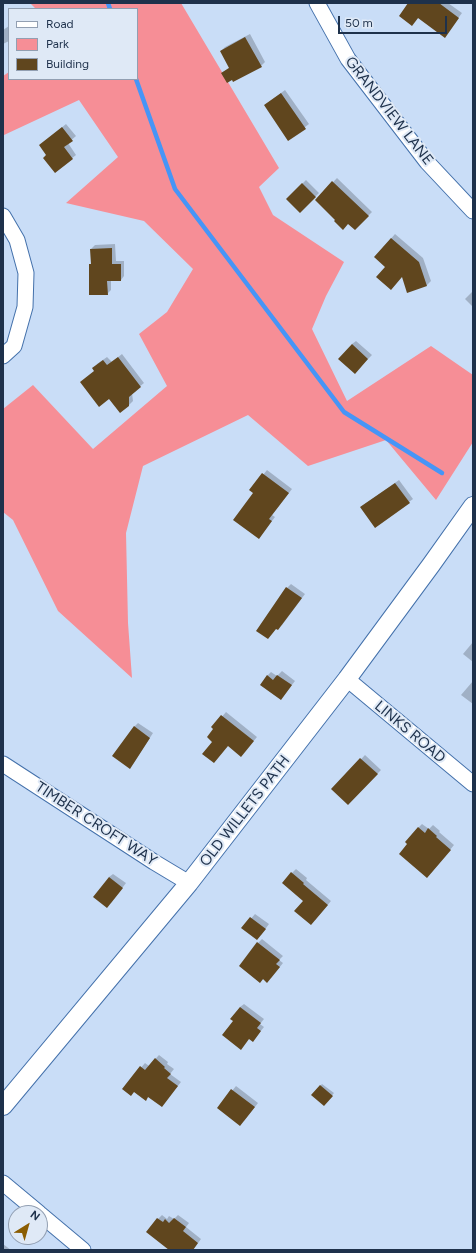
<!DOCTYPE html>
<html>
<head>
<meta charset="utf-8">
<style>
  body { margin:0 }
  #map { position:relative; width:476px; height:1253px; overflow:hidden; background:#c9ddf7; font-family:Figtree,sans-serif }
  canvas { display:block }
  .frame { position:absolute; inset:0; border:4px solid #1e314b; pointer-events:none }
  .legend { position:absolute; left:8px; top:8px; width:130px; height:72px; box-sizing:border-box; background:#dfe9f6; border:1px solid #929fb2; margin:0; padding:5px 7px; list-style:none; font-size:12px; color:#1e314b }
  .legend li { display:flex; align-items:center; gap:8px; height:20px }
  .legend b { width:20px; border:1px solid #929fb2 }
  .north { position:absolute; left:8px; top:1205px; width:40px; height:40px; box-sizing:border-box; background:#dfe9f6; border:1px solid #929fb2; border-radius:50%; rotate:37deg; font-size:11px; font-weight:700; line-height:16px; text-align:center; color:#1e314b }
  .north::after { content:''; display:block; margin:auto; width:14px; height:18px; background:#8b5d02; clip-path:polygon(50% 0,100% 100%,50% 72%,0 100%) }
  .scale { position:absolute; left:338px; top:16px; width:109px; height:18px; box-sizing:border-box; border:2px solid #1e314b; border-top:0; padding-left:5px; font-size:12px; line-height:14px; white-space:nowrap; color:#1e314b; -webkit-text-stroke:3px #dfe9f6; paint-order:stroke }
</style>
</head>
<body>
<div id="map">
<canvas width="476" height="1253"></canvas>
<div class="frame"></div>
<ul class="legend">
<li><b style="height:5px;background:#fff"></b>Road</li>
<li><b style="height:11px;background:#f68e96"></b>Park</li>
<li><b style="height:11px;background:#60461e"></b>Building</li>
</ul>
<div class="north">N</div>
<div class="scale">50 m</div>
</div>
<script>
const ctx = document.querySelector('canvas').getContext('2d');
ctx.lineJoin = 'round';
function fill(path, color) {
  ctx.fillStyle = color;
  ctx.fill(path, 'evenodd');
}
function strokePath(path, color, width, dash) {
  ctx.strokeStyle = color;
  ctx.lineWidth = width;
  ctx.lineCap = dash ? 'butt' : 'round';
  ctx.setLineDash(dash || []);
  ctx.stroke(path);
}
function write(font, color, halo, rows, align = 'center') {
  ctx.font = font + ' Figtree,sans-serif';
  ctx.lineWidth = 4;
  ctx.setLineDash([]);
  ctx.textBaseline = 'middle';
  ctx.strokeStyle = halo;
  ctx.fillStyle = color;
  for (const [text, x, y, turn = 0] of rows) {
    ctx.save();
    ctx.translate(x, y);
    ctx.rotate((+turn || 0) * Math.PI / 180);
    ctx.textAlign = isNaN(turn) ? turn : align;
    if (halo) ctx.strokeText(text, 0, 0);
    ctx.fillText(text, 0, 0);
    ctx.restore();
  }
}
fill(new Path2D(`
  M 30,3 L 181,3 L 279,168 L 259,187 L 273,215 L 344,262 L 326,296 L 312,329 L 347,401 L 431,346 L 473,375 L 473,442 L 436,500 L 386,440 L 308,466 L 248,415 L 143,466 L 126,533 L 128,623 L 132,678 L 58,611 L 13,520 L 3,512 L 3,409 L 33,385 L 93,449 L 167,386 L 139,334 L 167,312 L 193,269 L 144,221 L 66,203 L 118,157 L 79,100 L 4,135 L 3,134 L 3,76 L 9,72 L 9,79 L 137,79 L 137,9 L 36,9 Z`), '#f68e96');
fill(new Path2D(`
  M 409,3 L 448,3 L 462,13 L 445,36 L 419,17 L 412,25 Z
  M 9,26 L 9,41 L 3,44 L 3,30 Z
  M 250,34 L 265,62 L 261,66 L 222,73 L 230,67 L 221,51 L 225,47 Z
  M 285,90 L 309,124 L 288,140 L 265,105 Z
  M 66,124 L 76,136 L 68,143 L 76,155 L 55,172 L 47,155 L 44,142 Z
  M 337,178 L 372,212 L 355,229 L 348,223 L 336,219 L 316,200 Z
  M 306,180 L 319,193 L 300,212 L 287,199 Z
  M 395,234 L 423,258 L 431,281 L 427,285 L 408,291 L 403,275 L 386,267 L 375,257 Z
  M 115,244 L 116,261 L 124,261 L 124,276 L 121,280 L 111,280 L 111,290 L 107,294 L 90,265 L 92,262 L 91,249 L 95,245 Z
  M 473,291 L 473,307 L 465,299 Z
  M 356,341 L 372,355 L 358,369 L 352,344 Z
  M 122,354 L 144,383 L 132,393 L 133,401 L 129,405 L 95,371 L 97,364 L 107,357 L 112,362 Z
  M 267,470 L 292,489 L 272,515 L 275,517 L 259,538 L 254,493 L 251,490 Z
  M 399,480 L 413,499 L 409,502 L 365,504 Z
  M 291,584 L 305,594 L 282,625 L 276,628 L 268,638 L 258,631 L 287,588 Z
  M 473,642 L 473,662 L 463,654 Z
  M 282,671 L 295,681 L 281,699 L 267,676 L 271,672 L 277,676 Z
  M 473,681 L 473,704 L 461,695 Z
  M 226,712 L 257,737 L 241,756 L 228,745 L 214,762 L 213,742 L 215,729 L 213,727 Z
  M 138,723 L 153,733 L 133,764 L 134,727 Z
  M 365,755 L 381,770 L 348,804 L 333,789 Z
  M 422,824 L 429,829 L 433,825 L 440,831 L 439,832 L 454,845 L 431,873 L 418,828 Z
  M 296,869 L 307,878 L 306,880 L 331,901 L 315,920 L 304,901 L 292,873 Z
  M 113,874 L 126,883 L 111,903 L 109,877 Z
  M 255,914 L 269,924 L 261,935 L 243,928 Z
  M 262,939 L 283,956 L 279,960 L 283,963 L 271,978 L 264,978 L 260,982 L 258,943 Z
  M 244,1004 L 264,1019 L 260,1024 L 264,1027 L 256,1037 L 234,1021 L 240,1007 Z
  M 159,1055 L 168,1062 L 167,1064 L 174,1069 L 170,1074 L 181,1082 L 165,1102 L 149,1096 L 145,1100 L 134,1091 L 123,1089 L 145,1063 L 149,1066 Z
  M 322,1084 L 334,1093 L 324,1105 L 312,1095 Z
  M 236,1086 L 258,1103 L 244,1121 L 218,1108 Z
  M 162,1215 L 167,1219 L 169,1216 L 174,1219 L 178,1215 L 189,1223 L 186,1227 L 201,1239 L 193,1250 L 171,1250 L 158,1219 Z
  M 3,1244 L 11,1250 L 3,1250 Z`), '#0003');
strokePath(new Path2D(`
  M 108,3 L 110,9
  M 136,79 L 175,189 L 344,412 L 442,473`), '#4695f7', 4.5);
fill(new Path2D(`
  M 408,3 L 439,3 L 459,18 L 445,38 L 418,18 L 412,26 L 399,16 Z
  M 245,37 L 262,67 L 233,82 L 232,80 L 227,83 L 221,73 L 229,68 L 220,51 Z
  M 281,93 L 306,129 L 288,141 L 264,105 Z
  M 62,127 L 73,141 L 64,147 L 73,159 L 55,173 L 43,158 L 46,155 L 39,145 Z
  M 332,181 L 369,216 L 355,230 L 348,224 L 343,230 L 334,221 L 335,220 L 315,200 Z
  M 302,183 L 316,197 L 300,213 L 286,199 Z
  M 391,238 L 419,262 L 427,286 L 407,293 L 402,277 L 391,290 L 376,277 L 385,267 L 374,257 Z
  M 112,248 L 112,264 L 121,264 L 121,281 L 107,281 L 108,295 L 89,295 L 89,264 L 91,264 L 90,249 Z
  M 352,344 L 368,359 L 355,374 L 338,359 Z
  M 118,357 L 141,387 L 129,397 L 129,406 L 120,413 L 109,399 L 99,407 L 80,382 L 94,371 L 92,368 L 103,360 L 107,365 Z
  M 262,473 L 289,493 L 269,519 L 272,521 L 259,539 L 233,520 L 253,493 L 249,490 Z
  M 395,483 L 410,503 L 375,528 L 360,507 Z
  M 286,587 L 302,598 L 278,630 L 276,629 L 268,639 L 256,631 Z
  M 267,675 L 273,680 L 277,675 L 292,685 L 281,700 L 260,685 Z
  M 221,715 L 254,741 L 241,757 L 228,746 L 214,763 L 202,754 L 212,742 L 207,737 L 213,729 L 211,727 Z
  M 134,726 L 150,738 L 130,769 L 112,756 Z
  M 360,758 L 378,774 L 348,805 L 331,789 Z
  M 418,827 L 425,833 L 428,828 L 437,836 L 436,837 L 451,850 L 427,878 L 399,854 L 407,844 L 405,842 Z
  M 291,872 L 304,883 L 303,884 L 328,905 L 311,925 L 294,911 L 303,901 L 282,883 Z
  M 109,877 L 123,888 L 107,908 L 93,897 Z
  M 250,917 L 266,929 L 257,940 L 241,928 Z
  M 257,942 L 280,960 L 276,964 L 280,967 L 267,983 L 263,979 L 260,983 L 239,966 Z
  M 240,1007 L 261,1023 L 257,1028 L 261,1031 L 253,1042 L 249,1039 L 241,1050 L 222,1035 L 233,1021 L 230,1019 Z
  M 155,1058 L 165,1067 L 164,1068 L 171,1074 L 167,1078 L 178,1086 L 162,1107 L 148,1097 L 146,1101 L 134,1092 L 131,1096 L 122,1089 L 140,1066 L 145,1070 Z
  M 320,1085 L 333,1096 L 324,1106 L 311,1095 Z
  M 231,1089 L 255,1107 L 240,1126 L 217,1108 Z
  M 157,1218 L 163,1222 L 165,1219 L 169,1223 L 174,1218 L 186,1227 L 183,1231 L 198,1243 L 193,1250 L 169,1250 L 146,1232 Z`), '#60461e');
const minor = new Path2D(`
  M 317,3 L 348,59 L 427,162 L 473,211
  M 3,216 L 17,240 L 26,273 L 25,307 L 14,346 L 3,356
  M 347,679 L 473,784
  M 3,764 L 154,862 L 189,883
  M 3,1183 L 39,1213
  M 40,1214 L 83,1250`);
const major = new Path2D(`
  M 3,1106 L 189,883 L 347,679 L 431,565 L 473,506`);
strokePath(minor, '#4471ab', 17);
strokePath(major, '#4471ab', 20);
strokePath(minor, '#fff', 15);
strokePath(major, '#fff', 18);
write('15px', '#1e314b', '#dfe9f6', [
  ["GRANDVIEW LANE",389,111,52],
  ["LINKS ROAD",410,732,40],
  ["OLD WILLETS PATH",245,811,-52],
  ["TIMBER CROFT WAY",96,824,33]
]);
</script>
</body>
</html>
